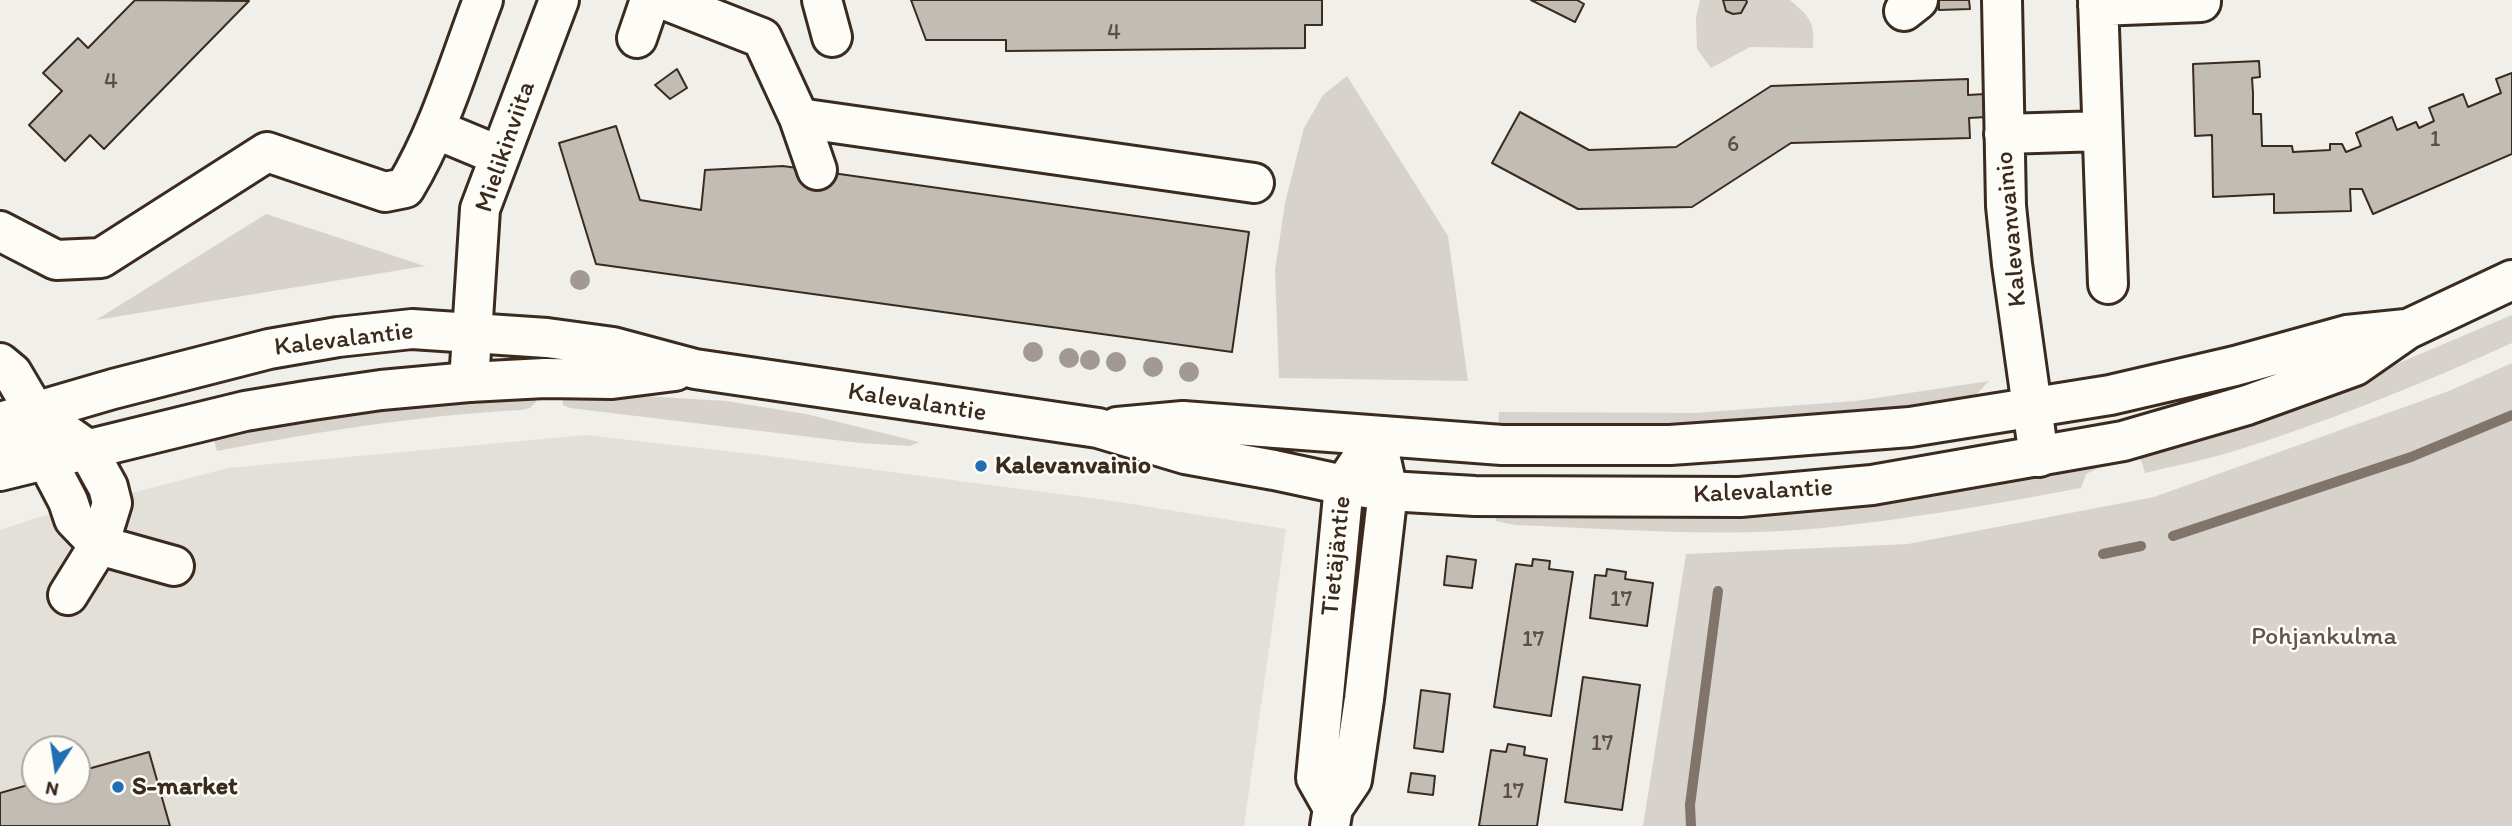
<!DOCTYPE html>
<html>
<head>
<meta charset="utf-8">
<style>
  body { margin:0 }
  #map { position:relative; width:2512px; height:826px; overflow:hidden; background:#f1efea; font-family:Itim,sans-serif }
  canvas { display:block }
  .north { position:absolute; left:21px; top:735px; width:70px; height:70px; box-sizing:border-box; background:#fdfcf7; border:2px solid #afa8a0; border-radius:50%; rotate:192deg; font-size:19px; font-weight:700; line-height:28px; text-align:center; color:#3b2a1e }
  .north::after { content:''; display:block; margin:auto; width:24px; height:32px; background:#1f6fb2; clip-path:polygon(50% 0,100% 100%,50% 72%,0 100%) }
</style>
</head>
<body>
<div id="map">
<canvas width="2512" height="826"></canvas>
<div class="north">N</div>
</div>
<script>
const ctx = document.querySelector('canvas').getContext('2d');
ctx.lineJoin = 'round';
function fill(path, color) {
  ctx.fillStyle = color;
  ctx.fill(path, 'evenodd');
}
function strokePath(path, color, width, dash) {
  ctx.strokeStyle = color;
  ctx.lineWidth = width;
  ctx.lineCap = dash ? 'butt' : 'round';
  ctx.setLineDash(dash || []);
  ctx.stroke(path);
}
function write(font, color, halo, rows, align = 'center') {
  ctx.font = font + ' Itim,sans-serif';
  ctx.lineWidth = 5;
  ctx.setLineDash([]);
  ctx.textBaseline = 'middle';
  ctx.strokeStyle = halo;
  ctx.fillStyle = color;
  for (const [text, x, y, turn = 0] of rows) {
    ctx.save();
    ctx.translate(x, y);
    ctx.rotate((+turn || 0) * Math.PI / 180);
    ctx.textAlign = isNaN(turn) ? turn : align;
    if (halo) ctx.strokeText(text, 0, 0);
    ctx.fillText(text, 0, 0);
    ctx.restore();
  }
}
fill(new Path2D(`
  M 586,435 L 769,456 L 1113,501 L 1286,529 L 1244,826 L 0,826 L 0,530 L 39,517 L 228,468 ZM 35,749 L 77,749 L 77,791 L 35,791 Z`), '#e3e0da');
fill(new Path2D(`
  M 1700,0 L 1790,0 C 1810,17 1815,22 1813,48 L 1750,47 L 1711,68 L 1697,49 L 1696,18 Z
  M 1347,76 L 1448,236 L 1468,381 L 1279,378 L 1275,270 L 1285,203 L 1304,128 L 1323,95 Z
  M 266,214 L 425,266 L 96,320 Z
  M 2512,315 L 2512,343 C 2420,385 2325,423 2228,453 C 2201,461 2173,466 2145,473 L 2138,450 L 2352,383 Z
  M 2512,363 L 2512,826 L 1643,826 L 1686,554 L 1908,544 L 2154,497 L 2449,391 Z
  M 1989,381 L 1967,404 L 1855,422 L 1498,433 L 1499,412 L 1694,413 L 1856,401 Z
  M 561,391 L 726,401 L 806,414 L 919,442 L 910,446 L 860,443 L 570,408 L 563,405 Z
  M 536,393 L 536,402 L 530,408 L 522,410 C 420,415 317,432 217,451 L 212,434 L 267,420 Z
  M 2105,460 L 2106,464 L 2086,474 L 2081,488 C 1996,504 1910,519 1823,528 C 1722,538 1617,529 1515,525 L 1496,521 L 1496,508 Z`), '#d7d2cc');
strokePath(new Path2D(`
  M 2173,536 L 2411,457 L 2512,415
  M 2103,554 L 2141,546
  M 1691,826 L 1690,805 L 1718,591`), '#80746b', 10);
const building = new Path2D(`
  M 135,0 L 249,1 L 104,149 L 90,135 L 65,161 L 29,125 L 62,91 L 43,73 L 78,38 L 88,48 Z
  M 911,0 L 1322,0 L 1322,25 L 1305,25 L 1305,48 L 1006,51 L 1006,40 L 926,40 Z
  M 1531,0 L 1577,0 L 1584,4 L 1575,22 Z
  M 1723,0 L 1746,0 L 1747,2 L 1741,13 L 1733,14 L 1726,11 Z
  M 1939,0 L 1969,0 L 1970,9 L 1939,10 Z
  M 2259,61 L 2260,77 L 2252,78 L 2253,93 L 2253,114 L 2261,114 L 2262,146 L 2292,146 L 2293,152 L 2330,150 L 2330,144 L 2342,144 L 2346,152 L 2361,146 L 2356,133 L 2392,117 L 2397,130 L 2416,122 L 2419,128 L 2434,121 L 2429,108 L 2463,94 L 2468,107 L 2501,93 L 2496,79 L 2512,73 L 2512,154 L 2373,214 L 2362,189 L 2350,189 L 2351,211 L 2274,213 L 2274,194 L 2213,197 L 2212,135 L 2195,136 L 2193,64 Z
  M 677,69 L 687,88 L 670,99 L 655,85 Z
  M 1968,79 L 1968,95 L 1985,94 L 1986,117 L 1969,118 L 1970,138 L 1791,143 L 1692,207 L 1578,209 L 1492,163 L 1520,112 L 1589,150 L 1676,147 L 1771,86 Z
  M 616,126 L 640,200 L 701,210 L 705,170 L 783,166 L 1249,232 L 1232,352 L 596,264 L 559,143 Z
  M 1447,556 L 1476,560 L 1472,588 L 1444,585 Z
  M 1533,559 L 1550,561 L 1549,569 L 1573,572 L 1551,716 L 1494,707 L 1516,564 L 1532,566 Z
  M 1607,569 L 1626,572 L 1625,579 L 1653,583 L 1647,626 L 1590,618 L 1595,575 L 1606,576 Z
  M 1583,677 L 1640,685 L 1622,810 L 1565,802 Z
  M 1421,690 L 1450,694 L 1443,752 L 1414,748 Z
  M 1508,744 L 1525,747 L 1524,755 L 1547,759 L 1537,826 L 1479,826 L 1491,750 L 1506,752 Z
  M 149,752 L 170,826 L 0,826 L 0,793 L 35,783 L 35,791 L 77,791 L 77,772 Z
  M 1411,773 L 1435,776 L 1433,795 L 1408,792 Z`);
fill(building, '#c1bcb4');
strokePath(building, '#3b2a1e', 2);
const minor = new Path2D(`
  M 665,0 L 762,38 L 799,118 L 817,170
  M 822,0 L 832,37
  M 2002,0 L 2006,206 L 2012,264 L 2039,457
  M 2098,0 L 2108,284
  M 2098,6 L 2201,2 L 2201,0
  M 1904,11 L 1918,0
  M 637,38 L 650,0
  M 799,118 L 1254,183
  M 435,129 L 500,156
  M 2004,134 L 2102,131
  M 0,231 L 56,260 L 101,258 L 267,152 L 385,192 L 405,188 C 440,130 459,63 483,0
  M 0,363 L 12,373 L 35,412 L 87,449 L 108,487 L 112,503 L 99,545 L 74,519 L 68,501 L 46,459 L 0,431
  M 469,382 L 480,209 L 559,0
  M 68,595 L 99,545 L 174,566
  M 1333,808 L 1316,778 L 1344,485 L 1362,458
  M 1330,826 L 1333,808 L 1352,780 L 1364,699 L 1388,491 L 1376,437`);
const major = new Path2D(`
  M 0,422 L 113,389 L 269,349 L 338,337 L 412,329 L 547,338 L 613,347 L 695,369 L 1098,428 L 1185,454 L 1274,470 L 1344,485 L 1388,491 L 1475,496 L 1740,497 L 1872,485 L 2123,441 L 2247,405 L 2355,366 L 2408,329 L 2512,280
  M 1117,427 L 1183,421 L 1502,445 L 1670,445 L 1770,438 L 1910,427 L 2110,395 L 2235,366 L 2347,335 L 2406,329
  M 0,471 L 245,411 L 312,400 L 381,390 L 469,382 L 545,378 L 612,379 L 675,371`);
strokePath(minor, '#3b2a1e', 44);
strokePath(major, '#3b2a1e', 44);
strokePath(minor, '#fdfcf7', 38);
strokePath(major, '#fdfcf7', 38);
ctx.fillStyle = '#a29a92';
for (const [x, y] of [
  [580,280],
  [1033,352],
  [1069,358],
  [1090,360],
  [1116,362],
  [1153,367],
  [1189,372]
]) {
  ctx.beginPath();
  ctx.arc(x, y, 10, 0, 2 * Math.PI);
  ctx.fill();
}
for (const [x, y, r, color] of [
  [981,466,7,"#1f6fb2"],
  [118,787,7,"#1f6fb2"]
]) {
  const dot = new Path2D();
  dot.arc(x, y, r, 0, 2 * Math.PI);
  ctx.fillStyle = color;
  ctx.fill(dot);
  strokePath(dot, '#fdfcf7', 2.5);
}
write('23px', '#5c4e44', null, [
  ["4",1114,33],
  ["4",111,82],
  ["1",2435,140],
  ["6",1733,145],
  ["17",1621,600],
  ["17",1533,640],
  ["17",1602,744],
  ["17",1513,792]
]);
write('26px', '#3b2a1e', '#fdfcf7', [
  ["Mielikinviita",506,147,-71],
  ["Kalevanvainio",2012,229,-95],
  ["Kalevalantie",344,340,-7],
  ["Kalevalantie",917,403,9],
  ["Kalevalantie",1763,492,-3],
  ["Tietäjäntie",1337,556,-84]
]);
write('bold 26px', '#3b2a1e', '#fdfcf7', [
  ["Kalevanvainio",995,466],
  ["S-market",132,787]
], 'left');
write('26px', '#62544a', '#fdfcf7', [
  ["Pohjankulma",2324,637]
]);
</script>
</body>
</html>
